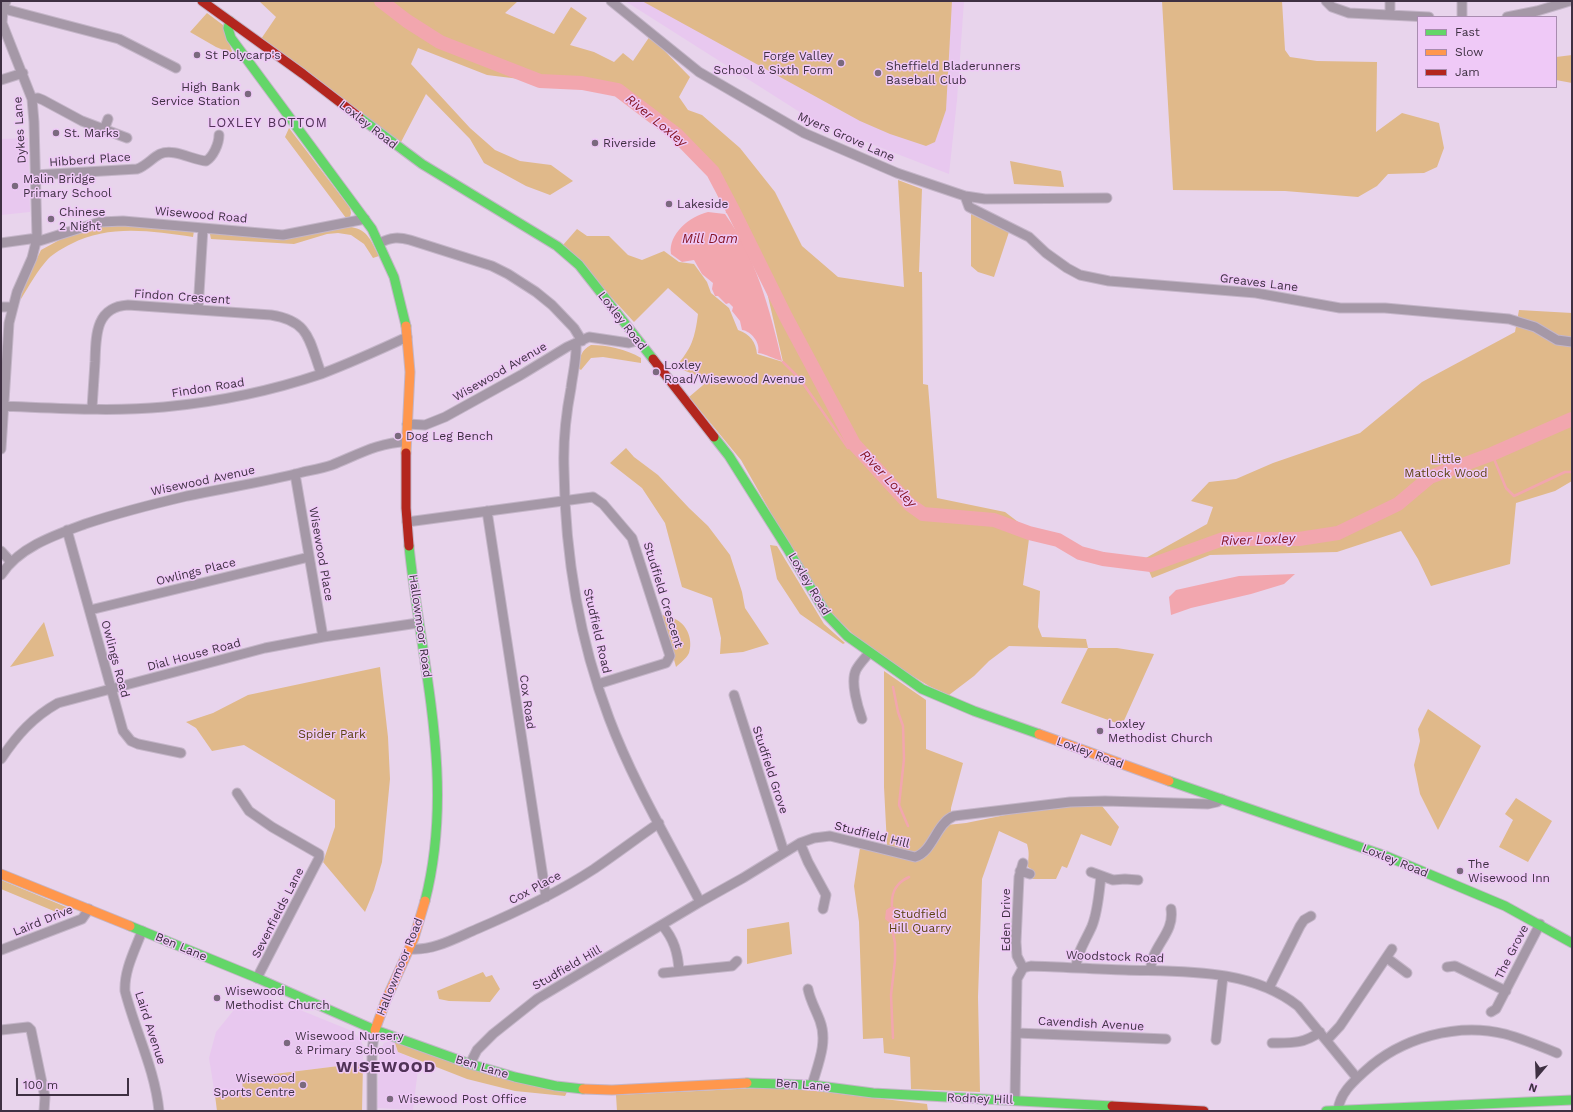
<!DOCTYPE html>
<html>
<head>
<meta charset="utf-8">
<style>
  body { margin:0 }
  #map { position:relative; width:1573px; height:1112px; overflow:hidden; background:#e8d4ec; font-family:"Work Sans",sans-serif }
  canvas { display:block }
  .frame { position:absolute; inset:0; border:2px solid #3e3042; pointer-events:none }
  .legend { position:absolute; left:1417px; top:16px; width:140px; height:72px; box-sizing:border-box; background:#efc9f7; border:1px solid #a88caf; margin:0; padding:5px 7px; list-style:none; font-size:12px; color:#3e3042 }
  .legend li { display:flex; align-items:center; gap:8px; height:20px }
  .legend b { width:20px; border:1px solid #a88caf }
  .north { position:absolute; left:1517px; top:1056px; width:40px; height:40px; -webkit-text-stroke:3px #efc9f7; paint-order:stroke; rotate:199deg; font-size:11px; font-weight:700; line-height:16px; text-align:center; color:#3e3042 }
  .north::after { content:''; display:block; margin:auto; width:14px; height:18px; background:#3e3042; clip-path:polygon(50% 0,100% 100%,50% 72%,0 100%) }
  .scale { position:absolute; left:16px; top:1078px; width:113px; height:18px; box-sizing:border-box; border:2px solid #3e3042; border-top:0; padding-left:5px; font-size:12px; line-height:14px; white-space:nowrap; color:#3e3042; -webkit-text-stroke:3px #efc9f7; paint-order:stroke }
</style>
</head>
<body>
<div id="map">
<canvas width="1573" height="1112"></canvas>
<div class="frame"></div>
<ul class="legend">
<li><b style="height:5px;background:#63d668"></b>Fast</li>
<li><b style="height:5px;background:#ff974d"></b>Slow</li>
<li><b style="height:5px;background:#b3261e"></b>Jam</li>
</ul>
<div class="north">N</div>
<div class="scale">100 m</div>
</div>
<script>
const ctx = document.querySelector('canvas').getContext('2d');
ctx.lineJoin = 'round';
function fill(path, color) {
  ctx.fillStyle = color;
  ctx.fill(path, 'evenodd');
}
function strokePath(path, color, width, dash) {
  ctx.strokeStyle = color;
  ctx.lineWidth = width;
  ctx.lineCap = dash ? 'butt' : 'round';
  ctx.setLineDash(dash || []);
  ctx.stroke(path);
}
function write(font, color, halo, rows, align = 'center') {
  ctx.font = font + ' "Work Sans",sans-serif';
  ctx.lineWidth = 3;
  ctx.setLineDash([]);
  ctx.textBaseline = 'middle';
  ctx.strokeStyle = halo;
  ctx.fillStyle = color;
  for (const [text, x, y, turn = 0] of rows) {
    ctx.save();
    ctx.translate(x, y);
    ctx.rotate((+turn || 0) * Math.PI / 180);
    ctx.textAlign = isNaN(turn) ? turn : align;
    if (halo) ctx.strokeText(text, 0, 0);
    ctx.fillText(text, 0, 0);
    ctx.restore();
  }
}
fill(new Path2D(`
  M 625,1 L 964,1 L 957,100 L 949,174 L 817,123 Z
  M 28,138 L 30,212 L 1,215 L 1,139 Z
  M 246,988 L 352,1031 L 361,1040 L 363,1046 L 363,1063 L 242,1078 L 244,1092 L 215,1095 L 209,1058 L 216,1032 L 242,1000 Z
  M 394,1040 L 398,1052 L 419,1061 L 413,1110 L 377,1108 L 379,1052 L 384,1043 Z`), '#e8c8ef');
fill(new Path2D(`
  M 259,1 L 518,1 L 505,13 L 554,34 L 571,7 L 587,18 L 570,45 L 594,52 L 614,62 L 623,53 L 633,61 L 650,36 L 690,77 L 679,97 L 688,110 L 702,115 L 740,148 L 775,192 L 802,246 L 838,277 L 904,287 L 898,180 L 922,189 L 919,272 L 922,272 L 923,384 L 928,385 L 937,498 L 1005,512 L 1030,531 L 1023,585 L 1040,591 L 1038,627 L 1042,637 L 1086,639 L 1088,648 L 1117,648 L 1154,654 L 1122,725 L 1061,703 L 1088,648 L 1009,646 L 989,661 L 974,676 L 949,695 L 929,686 L 901,669 L 856,637 L 831,613 L 788,543 L 741,460 L 689,397 L 709,380 L 675,367 C 692,349 695,337 698,314 L 668,288 L 634,322 L 563,245 L 577,229 L 587,236 L 609,236 L 628,255 L 642,260 L 664,251 L 679,262 L 694,264 L 707,282 L 711,293 L 729,308 L 738,330 C 750,334 756,342 757,354 L 783,362 L 764,279 L 734,219 L 718,196 L 713,175 L 673,131 L 650,112 L 587,83 L 561,80 L 536,81 L 487,75 L 418,48 L 411,64 L 470,128 L 495,150 L 520,161 L 551,165 L 573,181 L 550,195 L 526,186 L 484,163 L 470,139 L 426,94 L 400,144 L 261,39 L 276,17 Z
  M 642,1 L 952,1 L 946,110 L 935,142 L 926,146 L 890,134 L 860,121 Z
  M 1162,1 L 1282,1 L 1285,50 L 1290,57 L 1317,61 L 1377,62 L 1376,132 L 1402,113 L 1439,123 L 1444,148 L 1437,167 L 1424,173 L 1388,174 L 1377,186 L 1358,197 L 1285,191 L 1173,190 Z
  M 207,13 L 223,25 L 233,54 L 216,47 L 190,32 Z
  M 1572,55 L 1572,83 L 1556,80 L 1556,57 Z
  M 289,128 L 350,208 L 351,213 L 350,217 L 346,218 L 285,137 Z
  M 1010,161 L 1061,171 L 1064,187 L 1014,184 Z
  M 971,214 L 1009,232 L 994,277 L 978,272 L 971,266 Z
  M 120,224 L 194,231 L 193,237 C 152,231 109,224 71,244 C 63,248 54,253 48,259 C 37,271 29,286 21,299 L 19,296 L 41,250 L 63,238 L 94,227 Z
  M 351,227 C 369,230 371,242 379,256 L 373,258 L 364,244 L 351,235 L 338,233 L 327,234 L 294,244 L 211,239 L 210,234 L 217,232 L 332,230 Z
  M 1519,310 L 1572,313 L 1572,481 L 1555,491 L 1516,503 L 1510,564 L 1431,586 L 1418,559 L 1401,531 L 1337,552 L 1210,555 L 1152,578 L 1144,559 L 1207,524 L 1213,507 L 1191,501 L 1209,482 L 1236,479 L 1273,463 L 1360,433 L 1422,382 L 1515,332 Z
  M 591,345 C 607,345 626,349 641,358 L 641,363 L 603,357 L 591,358 L 581,370 L 578,368 C 580,357 581,350 591,345 Z
  M 626,448 L 634,457 L 658,475 L 689,508 L 708,526 L 730,555 L 742,592 L 745,608 L 769,644 L 743,652 L 720,654 L 721,638 L 712,598 L 682,587 L 665,523 L 642,488 L 610,463 Z
  M 770,545 L 777,546 L 824,624 L 845,643 L 843,644 L 800,614 L 777,579 Z
  M 662,615 C 666,616 672,617 677,620 C 688,626 693,641 689,653 C 686,659 680,663 676,667 Z
  M 44,622 L 54,656 L 10,667 Z
  M 380,667 L 388,737 L 390,779 L 382,862 L 374,890 L 365,912 L 323,862 L 335,827 L 335,800 L 244,745 L 212,751 L 196,728 L 186,722 L 213,713 L 248,695 Z
  M 884,671 L 926,700 L 926,749 L 963,763 L 951,808 L 951,815 L 925,847 L 916,852 L 910,852 L 887,845 L 884,787 Z
  M 1428,709 L 1481,746 L 1438,830 L 1420,794 L 1414,765 L 1420,741 L 1418,729 Z
  M 1516,798 L 1552,821 L 1528,862 L 1499,847 L 1513,820 L 1505,814 Z
  M 1098,804 L 1102,806 L 1119,827 L 1111,846 L 1081,834 L 1067,868 L 1062,866 L 1056,879 L 1032,879 L 1034,871 L 1028,867 C 1028,857 1030,855 1027,844 L 999,831 L 982,879 L 978,997 L 980,1092 L 911,1089 L 910,1057 L 884,1053 L 883,1038 L 863,1039 L 859,922 L 854,886 L 860,848 L 868,849 L 913,861 L 918,861 L 924,858 L 947,825 L 966,823 L 1040,808 Z
  M 1,880 L 71,909 L 72,911 L 70,913 L 61,914 L 1,889 Z
  M 789,922 L 792,954 L 747,964 L 747,929 Z
  M 483,972 L 486,977 L 492,975 L 500,989 L 490,1002 L 449,1001 L 439,999 L 437,991 Z
  M 394,1040 L 568,1090 L 565,1096 L 515,1091 L 467,1079 L 398,1052 Z
  M 363,1063 L 362,1111 L 217,1111 L 215,1095 L 243,1092 L 242,1078 Z
  M 757,1088 L 798,1089 L 927,1104 L 928,1111 L 617,1111 L 616,1095 Z`), '#e0b98a');
fill(new Path2D(`
  M 708,212 L 725,214 C 756,257 770,310 782,361 C 773,359 767,354 758,353 C 761,343 751,331 742,330 L 740,321 L 732,311 L 733,307 L 729,303 L 726,304 L 718,296 L 715,296 L 712,289 L 713,283 L 702,274 L 694,260 L 682,262 L 671,254 C 668,234 690,216 708,212 Z
  M 1295,574 L 1284,584 L 1251,594 L 1191,608 L 1171,615 L 1169,597 L 1176,590 L 1239,576 Z
  M 892,906 L 898,909 L 901,915 L 898,921 L 891,924 L 885,919 L 886,910 Z`), '#f2a6ae');
strokePath(new Path2D(`
  M 727,212 L 732,209
  M 783,362 L 800,379 L 848,448 L 854,444
  M 1492,454 L 1506,488 L 1514,496 L 1565,472 L 1572,472
  M 893,687 L 898,712 L 903,726 L 904,759 L 899,805 L 908,826
  M 892,906 C 891,892 896,883 909,877
  M 891,924 L 895,943 L 895,961 L 891,995 L 893,1038`), '#f2a6ae', 2.5);
strokePath(new Path2D(`
  M 381,1 L 407,21 L 440,42 L 540,81 L 582,83 L 618,90 L 676,134 L 713,172 L 734,212 L 786,317 L 854,444 L 909,504 L 923,514 L 994,520 L 1029,533 L 1058,540 L 1080,553 L 1103,559 L 1151,565 L 1223,539 L 1299,539 L 1338,533 L 1398,504 L 1430,477 L 1492,454 L 1572,419`), '#f2a6ae', 14);
const street = new Path2D(`
  M 611,1 L 699,72 L 804,133 L 897,173 L 965,196 L 985,199 L 1107,198
  M 1326,1 L 1332,7 L 1349,13 L 1429,17
  M 1390,1 L 1390,15
  M 1,8 L 119,39 L 176,68
  M 1462,17 L 1462,1
  M 1507,17 L 1537,11 L 1570,1
  M 1,80 L 23,73
  M 32,99 L 38,98 L 43,100 L 82,121 L 127,138
  M 104,130 L 108,119
  M 35,175 L 137,169 C 146,166 152,158 160,154 C 174,148 192,160 206,161 C 213,157 219,144 219,135
  M 965,196 L 969,207 L 1029,237 L 1046,253 L 1067,268 L 1080,275 L 1109,281 L 1256,293 L 1340,308 L 1385,308 L 1509,319 L 1535,327 L 1557,340 L 1572,342
  M 36,242 L 100,222 L 123,221 L 283,235 L 365,219
  M 1,243 L 37,238
  M 380,243 C 391,237 399,237 410,240 L 492,266 L 508,274 L 536,292 L 552,305 L 574,328 L 582,341
  M 1,307 L 12,307
  M 198,310 L 203,228
  M 576,343 C 577,358 573,372 571,388 C 566,414 563,442 564,469 C 565,553 579,639 609,718 C 633,782 669,842 700,902
  M 1,406 C 55,408 110,412 164,407 C 217,402 271,391 321,374 C 350,363 379,350 407,337
  M 92,408 C 93,393 94,377 95,362 C 96,336 95,307 128,305 L 271,315 C 310,321 309,341 321,373
  M 407,424 L 425,425 L 445,417 L 521,375 L 567,347 L 589,337 L 629,343 L 637,341
  M 1,449 L 9,323 L 17,292 L 32,258 L 37,238 L 34,122 L 32,99 L 2,23 L 3,9 L 6,1
  M 295,474 L 323,637
  M 487,511 L 546,897
  M 407,522 L 585,498 L 593,497 L 603,504 L 632,538 L 670,656 L 666,663 L 598,684
  M 67,530 L 123,731 L 131,741 L 138,744 L 181,753
  M 1,551 L 11,562
  M 1,575 C 19,547 55,535 85,524 C 118,513 153,504 187,496 C 225,488 265,482 303,472 C 312,470 323,468 332,465 C 357,455 379,442 406,442
  M 90,610 L 309,557
  M 734,695 L 784,852
  M 862,719 C 858,708 850,682 856,670 C 859,664 865,658 869,653
  M 1,759 C 17,735 33,717 58,703 L 265,648 L 323,637 L 418,623
  M 237,793 L 249,811 L 272,827 L 319,854 L 319,858 L 257,978
  M 800,843 L 808,862 L 826,895 L 823,909
  M 1023,863 L 1019,877 L 1016,942 L 1017,956 L 1023,968
  M 1020,871 L 1030,874
  M 1091,872 L 1113,880 L 1125,879 L 1138,880
  M 662,925 C 674,939 678,953 679,971
  M 142,931 C 135,950 124,970 125,991 C 135,1031 155,1069 159,1111
  M 410,949 C 433,951 456,938 477,929 C 517,912 557,893 594,869 C 616,854 637,838 659,823
  M 1,950 L 82,919 L 89,909
  M 1387,958 L 1407,973
  M 1076,967 C 1077,952 1086,940 1092,926 C 1098,911 1099,893 1101,876
  M 1447,967 L 1455,966 L 1506,991
  M 1150,970 C 1151,966 1152,960 1154,955 C 1161,939 1174,928 1171,909
  M 663,973 L 732,966 L 737,961
  M 1269,988 L 1300,926 L 1304,920 L 1311,916
  M 808,989 C 810,1000 816,1010 820,1021 C 828,1042 818,1064 812,1085
  M 1491,1012 L 1496,1009 L 1540,924
  M 1,1030 L 28,1027 L 31,1030 L 45,1097 L 44,1111
  M 1016,1033 L 1166,1039
  M 1216,1040 L 1223,976
  M 1327,1040 L 1340,1026 L 1392,949
  M 1272,1043 C 1292,1043 1303,1044 1320,1032
  M 470,1064 L 477,1050 L 493,1034 L 537,999 L 700,902 L 743,878 L 800,843 L 814,838 L 830,836 L 915,857 C 933,852 936,823 954,816 L 1070,802 L 1105,801 L 1208,804 L 1217,802 L 1222,799
  M 1015,1100 L 1017,979 L 1023,968 L 1031,966 C 1062,967 1094,969 1125,970 C 1183,972 1250,968 1298,1006 L 1357,1078
  M 1338,1110 C 1340,1093 1353,1082 1365,1071 C 1401,1038 1457,1022 1505,1034 C 1523,1039 1540,1046 1557,1053
  M 372,1111 L 372,1050 L 375,1030`);
const fast = new Path2D(`
  M 230,21 L 228,28 L 231,38 L 372,229 L 394,277 L 406,326
  M 359,117 L 422,164 L 557,246 L 579,265 L 653,359
  M 714,437 L 729,456 L 787,548 L 827,615 L 847,636 L 922,689 L 974,711 L 1039,734
  M 409,546 C 421,665 456,780 425,901
  M 1169,781 L 1386,856 L 1505,906 L 1572,943
  M 130,926 L 257,978 L 375,1030 L 470,1064 L 515,1077 L 556,1086 L 583,1089
  M 747,1083 L 812,1085 L 873,1093 L 1112,1106
  M 1326,1111 L 1572,1100`);
const slow = new Path2D(`
  M 406,453 L 410,372 L 406,326
  M 1039,734 L 1169,781
  M 1,874 L 130,926
  M 375,1030 L 386,1000 L 414,938 L 425,901
  M 583,1089 L 612,1090 L 747,1083`);
const jam = new Path2D(`
  M 202,1 L 303,74 L 359,117
  M 653,359 L 714,437
  M 406,453 L 406,508 L 409,546
  M 1112,1106 L 1204,1111`);
strokePath(street, '#c4b5c8', 11);
strokePath(fast, '#c4b5c8', 11);
strokePath(slow, '#c4b5c8', 11);
strokePath(jam, '#c4b5c8', 11);
strokePath(street, '#a598a7', 9);
strokePath(fast, '#63d668', 9);
strokePath(slow, '#ff974d', 9);
strokePath(jam, '#b3261e', 9);
for (const [x, y, r, color] of [
  [197,55,4,"#7a697e"],
  [841,63,4,"#7a697e"],
  [878,73,4,"#7a697e"],
  [248,94,4,"#7a697e"],
  [56,133,4,"#7a697e"],
  [595,143,4,"#7a697e"],
  [15,186,4,"#7a697e"],
  [669,204,4,"#7a697e"],
  [51,219,4,"#7a697e"],
  [656,372,4,"#7a697e"],
  [398,436,4,"#7a697e"],
  [1100,731,4,"#7a697e"],
  [1460,871,4,"#7a697e"],
  [217,998,4,"#7a697e"],
  [287,1043,4,"#7a697e"],
  [303,1085,4,"#7a697e"],
  [390,1099,4,"#7a697e"]
]) {
  const dot = new Path2D();
  dot.arc(x, y, r, 0, 2 * Math.PI);
  ctx.fillStyle = color;
  ctx.fill(dot);
  strokePath(dot, '#efc9f7', 1.5);
}
write('12px', '#3e3042', '#efc9f7', [
  ["St Polycarp's",205,55],
  ["Forge Valley",833,56,"right"],
  ["School & Sixth Form",833,70,"right"],
  ["Sheffield Bladerunners",886,66],
  ["Baseball Club",886,80],
  ["High Bank",240,87,"right"],
  ["Service Station",240,101,"right"],
  ["St. Marks",64,133],
  ["Riverside",603,143],
  ["Malin Bridge",23,179],
  ["Primary School",23,193],
  ["Lakeside",677,204],
  ["Chinese",59,212],
  ["2 Night",59,226],
  ["Loxley",664,365],
  ["Road/Wisewood Avenue",664,379],
  ["Dog Leg Bench",406,436],
  ["Loxley",1108,724],
  ["Methodist Church",1108,738],
  ["The",1468,864],
  ["Wisewood Inn",1468,878],
  ["Wisewood",225,991],
  ["Methodist Church",225,1005],
  ["Wisewood Nursery",295,1036],
  ["& Primary School",295,1050],
  ["Wisewood",295,1078,"right"],
  ["Sports Centre",295,1092,"right"],
  ["Wisewood Post Office",398,1099]
], 'left');
write('12px', '#3e3042', '#efc9f7', [
  ["Loxley Road",368,125,38],
  ["Dykes Lane",20,130,-94],
  ["Myers Grove Lane",846,137,24],
  ["Hibberd Place",90,160,-4],
  ["Wisewood Road",201,215,5],
  ["Greaves Lane",1259,283,7],
  ["Findon Crescent",182,297,4],
  ["Loxley Road",622,321,52],
  ["Wisewood Avenue",500,372,-30],
  ["Findon Road",208,388,-9],
  ["Wisewood Avenue",203,481,-12],
  ["Wisewood Place",321,554,80],
  ["Owlings Place",196,572,-14],
  ["Loxley Road",809,584,59],
  ["Studfield Crescent",663,595,73],
  ["Hallowmoor Road",420,626,82],
  ["Studfield Road",597,631,77],
  ["Dial House Road",194,655,-15],
  ["Owlings Road",115,659,75],
  ["Cox Road",527,702,82],
  ["Loxley Road",1090,753,20],
  ["Studfield Grove",770,770,72],
  ["Studfield Hill",872,835,14],
  ["Loxley Road",1395,861,22],
  ["Cox Place",535,888,-28],
  ["Sevenfields Lane",278,913,-63],
  ["Eden Drive",1006,920,-90],
  ["Laird Drive",43,921,-22],
  ["Ben Lane",181,947,23],
  ["The Grove",1512,952,-63],
  ["Woodstock Road",1115,957,2],
  ["Hallowmoor Road",400,967,-68],
  ["Studfield Hill",567,968,-30],
  ["Cavendish Avenue",1091,1024,3],
  ["Laird Avenue",150,1028,72],
  ["Ben Lane",482,1067,17],
  ["Ben Lane",803,1085,4],
  ["Rodney Hill",980,1099,2]
]);
write('12px', '#5d4312', '#efc9f7', [
  ["Little",1446,459],
  ["Matlock Wood",1446,473],
  ["Spider Park",332,734],
  ["Studfield",920,914],
  ["Hill Quarry",920,928]
]);
write('italic 13px', '#861626', '#efc9f7', [
  ["River Loxley",656,121,39],
  ["Mill Dam",710,239],
  ["River Loxley",888,479,46],
  ["River Loxley",1258,540,-2]
]);
ctx.letterSpacing = '1px';
write('13px', '#503257', '#efc9f7', [
  ["LOXLEY BOTTOM",268,123]
]);
ctx.letterSpacing = '0px';
ctx.letterSpacing = '1px';
write('bold 16px', '#503257', '#efc9f7', [
  ["WISEWOOD",386,1067]
]);
ctx.letterSpacing = '0px';
</script>
</body>
</html>
